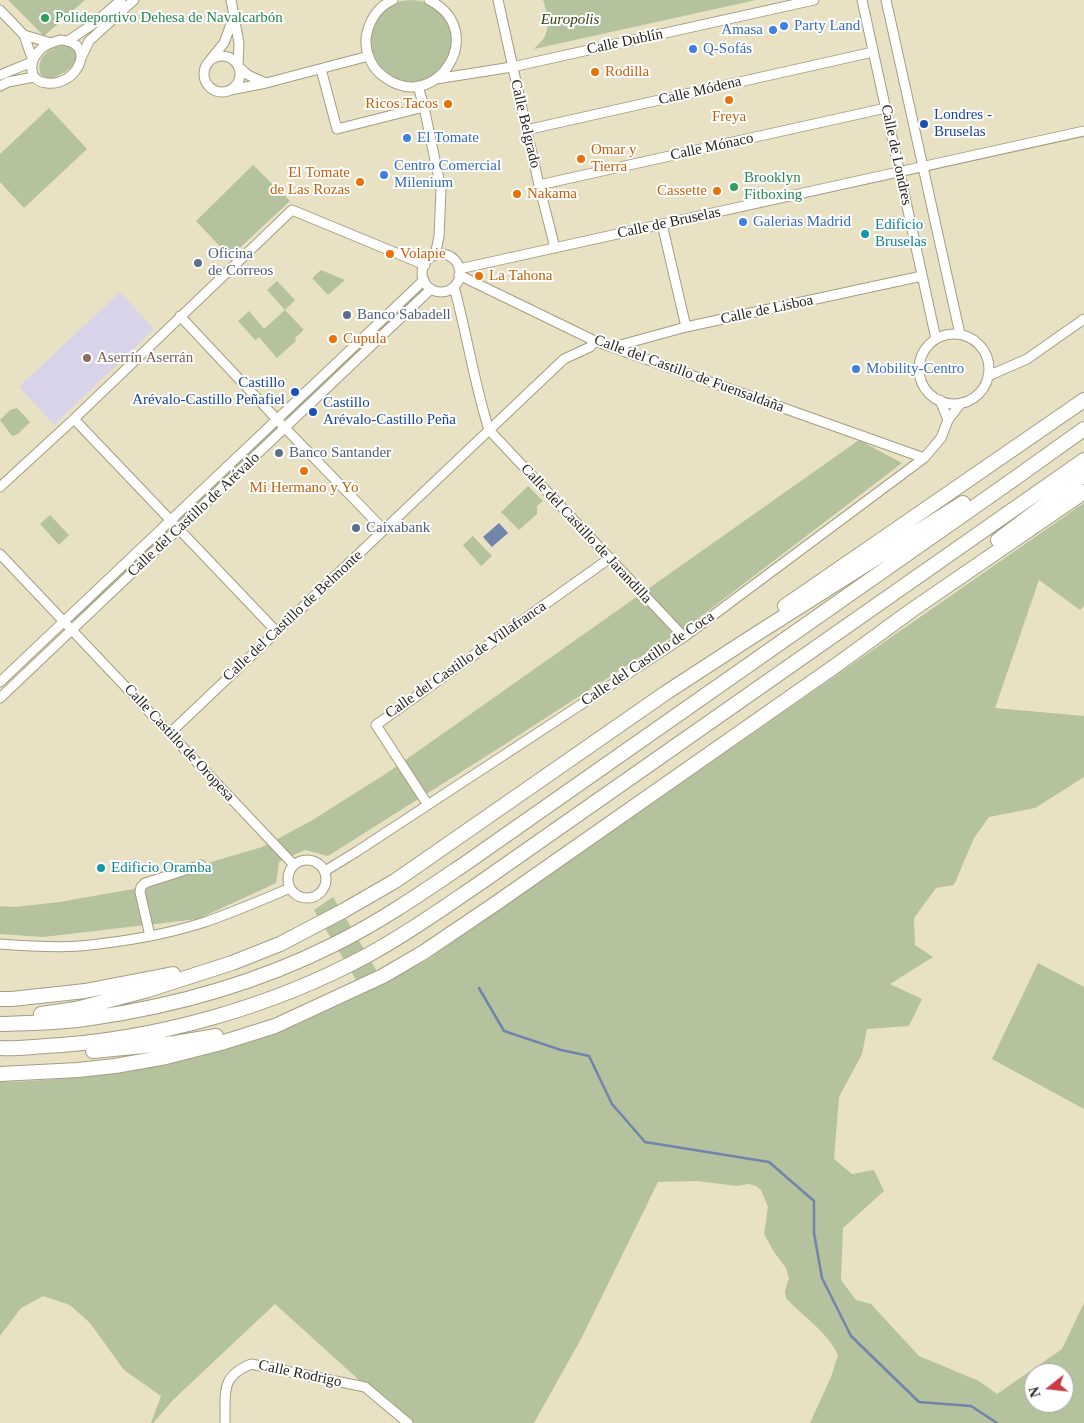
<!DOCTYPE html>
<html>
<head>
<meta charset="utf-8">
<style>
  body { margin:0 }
  #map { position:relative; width:1084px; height:1423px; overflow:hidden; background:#e9e1c3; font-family:Georgia,serif }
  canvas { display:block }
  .north { position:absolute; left:1024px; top:1363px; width:50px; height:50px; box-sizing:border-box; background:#fff; border:1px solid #a9a8a3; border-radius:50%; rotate:254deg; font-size:14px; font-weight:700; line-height:20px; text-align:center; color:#28251a }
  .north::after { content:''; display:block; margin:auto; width:18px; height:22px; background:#cb3b46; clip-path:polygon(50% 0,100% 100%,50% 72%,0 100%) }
</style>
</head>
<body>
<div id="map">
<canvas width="1084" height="1423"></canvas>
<div class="north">N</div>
</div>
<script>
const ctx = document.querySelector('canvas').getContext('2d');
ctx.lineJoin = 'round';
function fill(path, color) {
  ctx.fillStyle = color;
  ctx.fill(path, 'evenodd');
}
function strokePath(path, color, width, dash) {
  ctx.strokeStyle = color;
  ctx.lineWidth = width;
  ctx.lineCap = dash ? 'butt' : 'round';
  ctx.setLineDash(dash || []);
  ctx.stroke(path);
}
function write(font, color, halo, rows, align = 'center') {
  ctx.font = font + ' Georgia,serif';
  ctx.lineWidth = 4;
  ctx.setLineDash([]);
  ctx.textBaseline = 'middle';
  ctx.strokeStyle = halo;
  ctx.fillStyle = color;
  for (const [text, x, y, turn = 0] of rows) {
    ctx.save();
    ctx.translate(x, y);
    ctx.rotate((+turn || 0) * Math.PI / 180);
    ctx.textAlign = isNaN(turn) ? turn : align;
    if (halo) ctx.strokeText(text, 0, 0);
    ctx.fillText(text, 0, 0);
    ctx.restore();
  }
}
fill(new Path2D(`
  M 120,292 L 154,329 L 54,425 L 19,387 Z`), '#d8d3e9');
fill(new Path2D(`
  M 8,0 L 85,0 L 44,36 Z
  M 543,0 L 756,0 L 534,49 C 537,45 543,41 545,36 C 550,25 547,11 543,0 Z
  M370 41a41 41 0 1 1 82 0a41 41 0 1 1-82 0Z
  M 67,45 C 90,59 64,75 49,79 L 41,75 C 34,57 51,46 67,45 Z
  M 49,108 L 87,149 L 24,208 L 0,182 L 0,154 Z
  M 253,165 L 290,201 L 230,257 L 196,221 Z
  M 321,270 L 345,280 L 328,295 L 312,278 Z
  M 277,281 L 295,300 L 285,310 L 304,330 L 295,338 L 296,341 L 277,358 L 259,337 L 255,340 L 238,321 L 249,311 L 264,329 L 285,310 L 267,290 Z
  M 421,287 L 424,290 L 288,420 L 285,417 Z
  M 17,408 L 30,422 L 18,434 L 12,436 L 0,420 L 10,410 Z
  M 276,426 L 278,429 L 181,521 L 179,518 Z
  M 859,440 L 902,463 L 687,627 L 488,755 L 328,856 L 305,850 L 279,862 L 276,883 L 198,919 L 43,937 L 0,934 L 0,906 L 15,907 L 60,902 L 133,889 L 201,865 L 262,847 L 311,821 L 387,773 Z
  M 528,486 L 543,501 L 537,506 L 537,514 L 519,530 L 501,512 Z
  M 1084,503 L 1084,606 L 1080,610 L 1039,580 L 995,708 L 1084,716 L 1084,777 L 1035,808 L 989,817 L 974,838 L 954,885 L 936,888 L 914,918 L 915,945 L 933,957 L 890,984 L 922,999 L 909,1026 L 867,1029 L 862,1054 L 839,1097 L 834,1159 L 852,1174 L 874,1170 L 884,1191 L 843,1228 L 841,1280 L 856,1300 L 871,1304 L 919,1356 L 979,1381 L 997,1394 L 1062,1349 L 1084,1303 L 1084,1423 L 810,1423 L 831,1377 L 838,1355 C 827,1331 803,1317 786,1298 L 785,1291 L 789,1278 L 786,1268 L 774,1252 L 764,1234 L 768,1207 L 761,1190 L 756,1186 L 748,1184 L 737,1186 L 697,1181 L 658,1182 L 581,1339 L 534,1423 L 415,1423 L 359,1380 L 275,1304 L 174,1399 L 153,1423 L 151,1423 L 161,1396 L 124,1370 L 90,1323 L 70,1305 L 43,1296 L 21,1308 L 0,1336 L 0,1082 C 70,1081 139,1071 207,1053 C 238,1045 269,1036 298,1024 C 320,1014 342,1003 364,993 L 314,910 L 333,897 L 384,983 L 429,959 L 453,942 ZM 1034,1373 L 1064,1373 L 1064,1403 L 1034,1403 Z
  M 50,515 L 69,535 L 59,545 L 40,524 Z
  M 169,528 L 172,530 L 75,622 L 73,619 Z
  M 473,536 L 492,556 L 481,566 L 463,545 Z
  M 1038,963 L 1084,987 L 1084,1109 L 992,1059 Z`), '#b4c29d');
fill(new Path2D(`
  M 499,523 L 508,533 L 492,547 L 483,537 Z`), '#7084ac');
strokePath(new Path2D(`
  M 479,988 L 504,1031 L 561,1050 L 589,1056 L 612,1104 L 645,1142 L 769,1162 L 814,1201 L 814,1233 L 822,1278 L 851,1336 L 919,1402 L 971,1406 L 997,1423`), '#7084ac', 2.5);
const minor = new Path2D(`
  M 231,0 L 239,43 L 238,66
  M 393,0 C 377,7 368,22 366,39 C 365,53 372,68 383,76 C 435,117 491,31 429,0
  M 498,0 L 539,185 L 555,248
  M 862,0 L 936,339
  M 886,0 L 960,334
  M 0,10 L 24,35 L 33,61
  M 24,35 L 51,43
  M 60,40 C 99,42 77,87 47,83 C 26,81 29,59 42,48 C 47,44 53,42 60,40 Z
  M 68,41 L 96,22 L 121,0
  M 82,56 L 89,41 L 134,0
  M204 74a18 18 0 1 1 36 0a18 18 0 1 1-36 0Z
  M 211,59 L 224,43 L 233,19
  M 239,67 L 248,75 L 266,83
  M 321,69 L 337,129 L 424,107
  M 0,75 L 32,62
  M 436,79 L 512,67 L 814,0
  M 0,86 L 8,82 L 34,77
  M 418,86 L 424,107 L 441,189 L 439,237 L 435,255
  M 230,90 L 266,83 L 369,56
  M 526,130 L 873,52
  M 539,185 L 886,108
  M 662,224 L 686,327
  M422 273a19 19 0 1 1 38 0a19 19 0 1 1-38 0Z
  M 459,269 L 1084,131
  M 459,275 L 595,341 L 924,458
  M 454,287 C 467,334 474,383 489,430 L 684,637
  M 180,316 L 285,428 L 384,530
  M919 369a35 35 0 1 1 70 0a35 35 0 1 1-70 0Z
  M 613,347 L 686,327 L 922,276
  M 988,376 L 1027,359 L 1084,319
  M 940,400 L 948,420
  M 74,419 L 276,631
  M 0,487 L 74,419 L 292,210 L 425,265
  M 0,554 L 294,865
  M 0,682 L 424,280
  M 0,698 L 431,289
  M 170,733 L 564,359 L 590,347 L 595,341
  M 428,805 L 376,725 L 610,558
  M288 879a19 19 0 1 1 38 0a19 19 0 1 1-38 0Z
  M 325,871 L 356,852 L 684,637 L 924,458 L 941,438 L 948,420 L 961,403
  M 150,936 L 140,892 L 141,887 L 145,883 L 201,865
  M 0,944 C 26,946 54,948 80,946 C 122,942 165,935 205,922 C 234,912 262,900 290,888
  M 225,1423 C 226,1394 219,1377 251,1364 L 365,1387 L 408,1423`);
const highway = new Path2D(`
  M 998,540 L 1084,475
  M 785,606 L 1084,400
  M 0,999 L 12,999 L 85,991 L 173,974
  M 41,1014 L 76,1009 L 148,990 L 232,963 L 280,944 L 343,911 L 395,881 L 667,692 L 750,638 L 963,503
  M 0,1024 C 30,1023 61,1023 91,1018 C 175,1006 257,983 333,945 C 380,922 423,892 466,863 L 1014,479 L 1084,429
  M 0,1048 C 15,1049 30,1047 46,1046 C 155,1040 272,1007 368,955 C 407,934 443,908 480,883 L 1084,460
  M 93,1051 L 175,1043 L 216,1036
  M 0,1074 L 78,1070 L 115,1066 L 166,1057 L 221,1043 L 275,1026 L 383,976 L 424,952 L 495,904 L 838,664 L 912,610 L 1084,492`);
strokePath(minor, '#a59d81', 11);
strokePath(highway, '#a59d81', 16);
strokePath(minor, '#fff', 9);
strokePath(highway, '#fff', 14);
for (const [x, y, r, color] of [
  [45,18,5,"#2e9e5b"],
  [784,26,5,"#3f7fe0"],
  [773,30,5,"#3f7fe0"],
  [693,49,5,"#3f7fe0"],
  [595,72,5,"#e8710a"],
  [729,100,5,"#e8710a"],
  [448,104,5,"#e8710a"],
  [924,124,5,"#1a4fb4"],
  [407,138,5,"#3f7fe0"],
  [581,159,5,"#e8710a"],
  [384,175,5,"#3f7fe0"],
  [360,182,5,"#e8710a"],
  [734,187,5,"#2e9e5b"],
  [717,191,5,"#e8710a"],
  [517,194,5,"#e8710a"],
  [743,222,5,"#3f7fe0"],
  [865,234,5,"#0f9aa8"],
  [390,254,5,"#e8710a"],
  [198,263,5,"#5c6f8a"],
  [479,276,5,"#e8710a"],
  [347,315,5,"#5c6f8a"],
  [333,339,5,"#e8710a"],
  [87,358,5,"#8d6e63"],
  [856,369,5,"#3f7fe0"],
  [295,392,5,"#1a4fb4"],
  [313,412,5,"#1a4fb4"],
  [279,453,5,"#5c6f8a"],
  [304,471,5,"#e8710a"],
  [356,528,5,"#5c6f8a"],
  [101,868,5,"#0f9aa8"]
]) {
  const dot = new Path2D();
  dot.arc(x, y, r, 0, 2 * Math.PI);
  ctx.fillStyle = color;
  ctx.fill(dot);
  strokePath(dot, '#fff', 2);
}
write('15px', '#27864d', '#fff', [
  ["Polideportivo Dehesa de Navalcarbón",55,18],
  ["Brooklyn",744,178],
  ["Fitboxing",744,195]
], 'left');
write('italic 15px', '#33430f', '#fff', [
  ["Europolis",570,20]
]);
write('15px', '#366cbe', '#fff', [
  ["Party Land",794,26],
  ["Amasa",763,30,"right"],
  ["Q-Sofás",703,49],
  ["El Tomate",417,138],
  ["Centro Comercial",394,166],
  ["Milenium",394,183],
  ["Galerias Madrid",753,222],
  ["Mobility-Centro",866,369]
], 'left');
write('15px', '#28251a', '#fff', [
  ["Calle Dublín",625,42,-12],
  ["Calle Módena",700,91,-13],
  ["Calle Belgrado",525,124,77],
  ["Calle Mónaco",712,147,-12],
  ["Calle de Londres",896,155,78],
  ["Calle de Bruselas",669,223,-12],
  ["Calle de Lisboa",767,310,-12],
  ["Calle del Castillo de Fuensaldaña",689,374,20],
  ["Calle del Castillo de Arévalo",194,515,-43],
  ["Calle del Castillo de Jarandilla",586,534,47],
  ["Calle del Castillo de Belmonte",293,616,-43],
  ["Calle del Castillo de Coca",648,659,-34],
  ["Calle del Castillo de Villafranca",466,660,-35],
  ["Calle Castillo de Oropesa",179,743,47],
  ["Calle Rodrigo",300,1374,12]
]);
write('15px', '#c56008', '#fff', [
  ["Rodilla",605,72],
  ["Ricos Tacos",438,104,"right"],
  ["Freya",729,117,"center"],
  ["Omar y",591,150],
  ["Tierra",591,167],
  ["El Tomate",350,173,"right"],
  ["de Las Rozas",350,190,"right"],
  ["Cassette",707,191,"right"],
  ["Nakama",527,194],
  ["Volapie",400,254],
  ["La Tahona",489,276],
  ["Cupula",343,339],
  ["Mi Hermano y Yo",304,488,"center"]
], 'left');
write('15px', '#164399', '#fff', [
  ["Londres -",934,115],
  ["Bruselas",934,132],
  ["Castillo",285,383,"right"],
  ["Arévalo-Castillo Peñafiel",285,400,"right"],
  ["Castillo",323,403],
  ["Arévalo-Castillo Peña",323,420]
], 'left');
write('15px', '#0d838f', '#fff', [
  ["Edificio",875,225],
  ["Bruselas",875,242],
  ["Edificio Oramba",111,868]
], 'left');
write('15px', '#4e5e75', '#fff', [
  ["Oficina",208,254],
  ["de Correos",208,271],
  ["Banco Sabadell",357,315],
  ["Banco Santander",289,453],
  ["Caixabank",366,528]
], 'left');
write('15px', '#785e54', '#fff', [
  ["Aserrín Aserrán",97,358]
], 'left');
</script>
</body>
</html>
